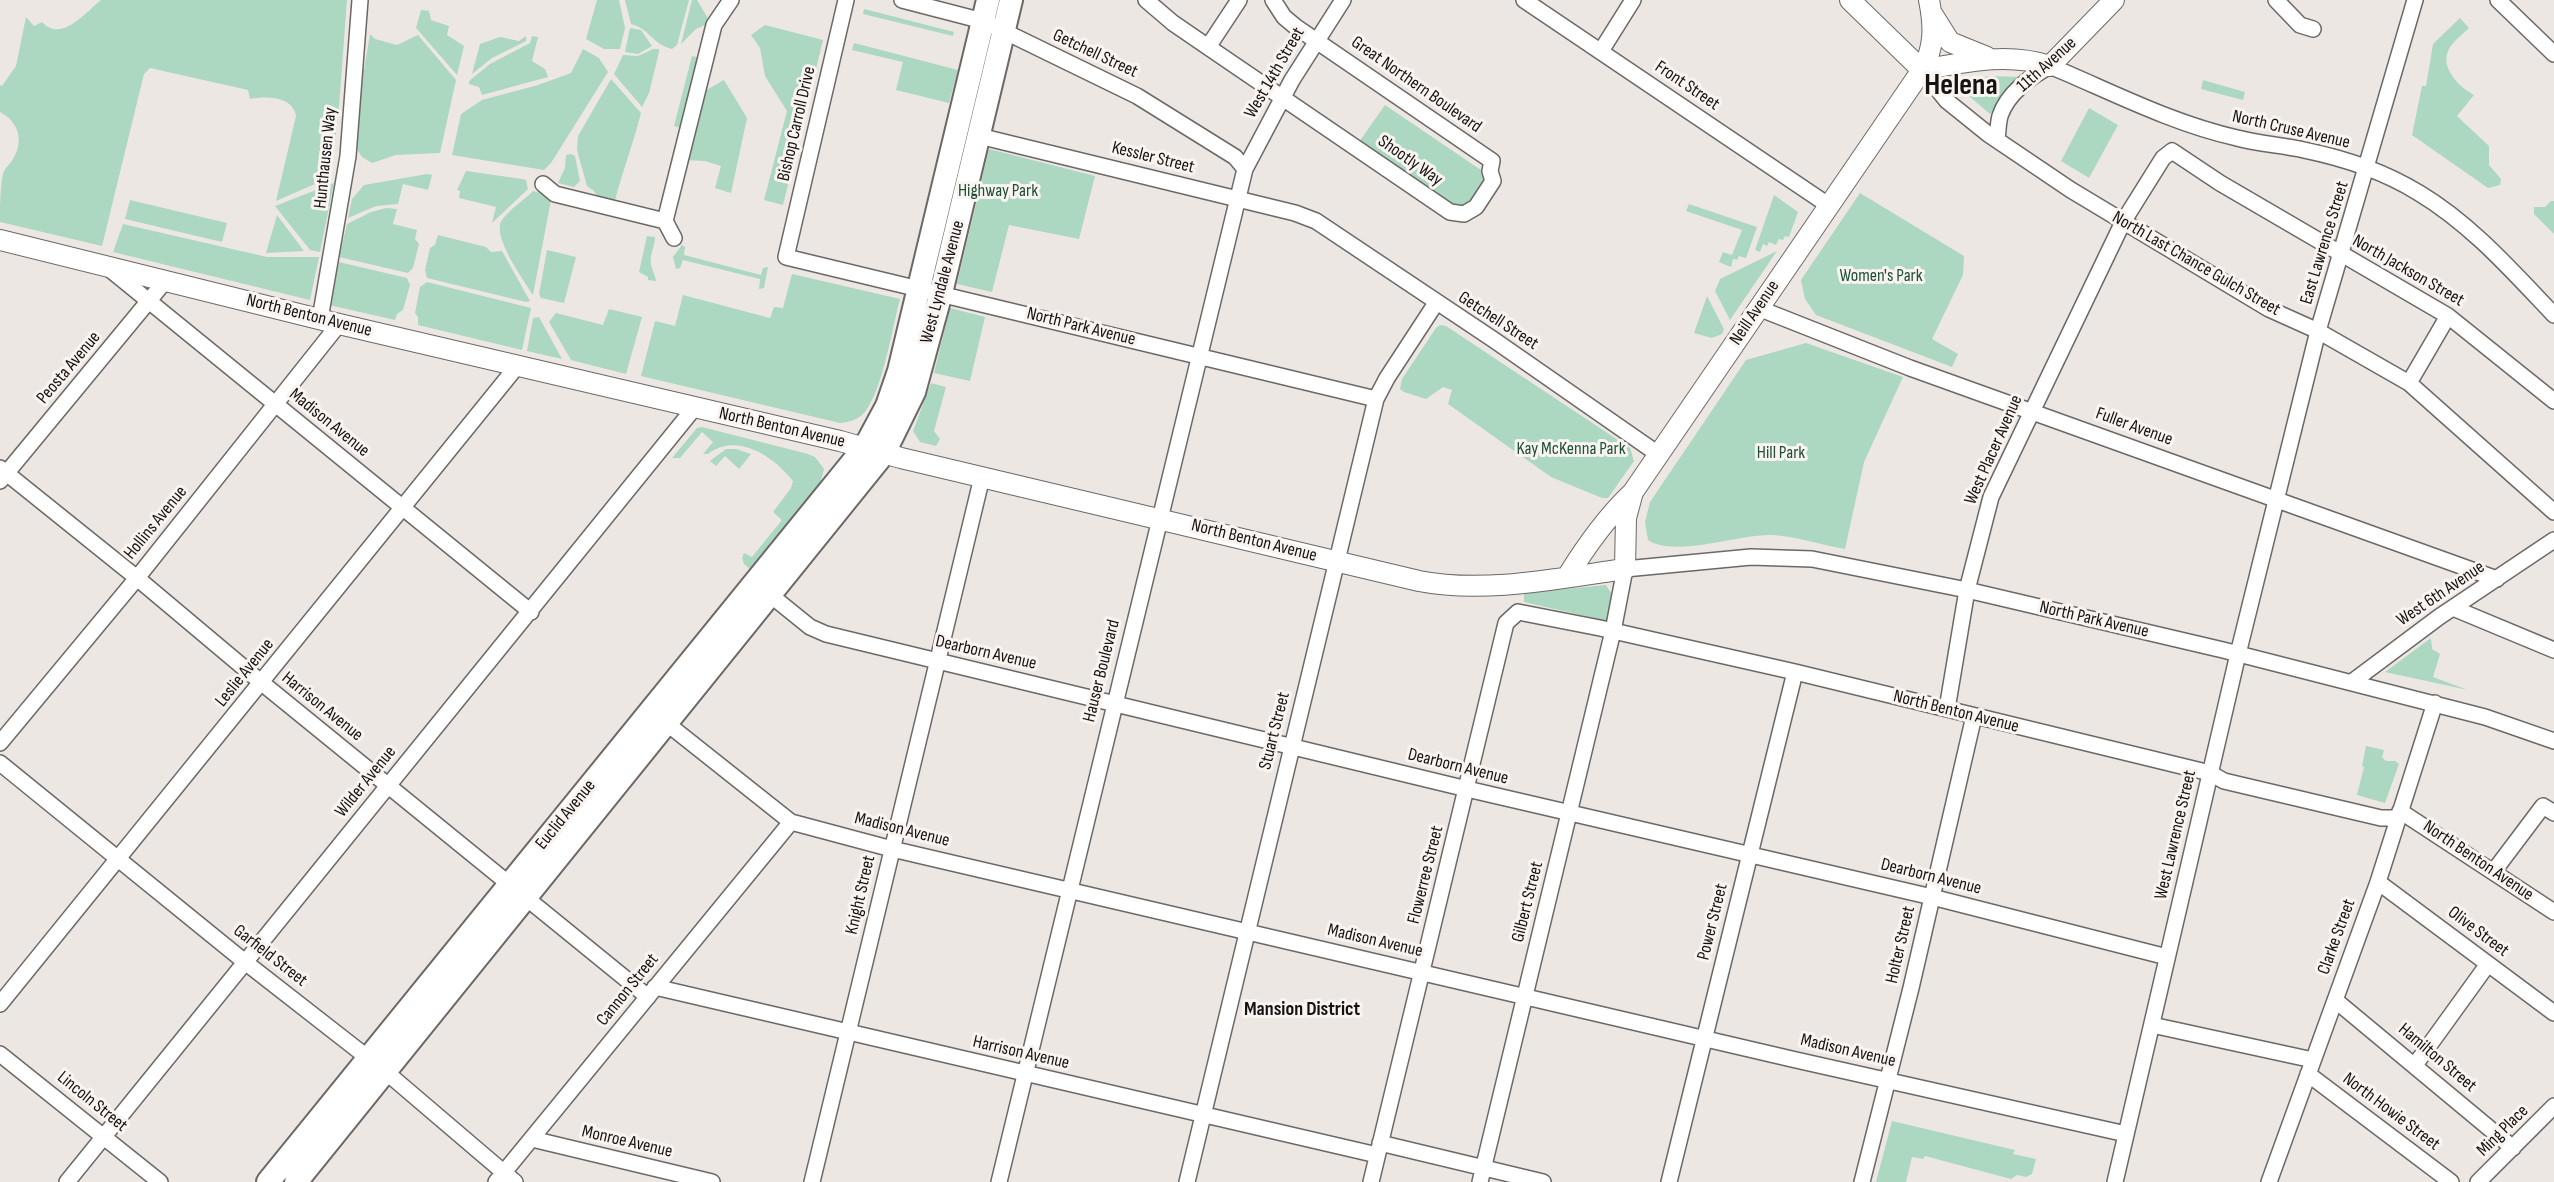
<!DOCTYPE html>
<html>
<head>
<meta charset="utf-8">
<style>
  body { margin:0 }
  canvas { display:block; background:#ede7e4 }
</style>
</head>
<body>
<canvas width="2554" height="1182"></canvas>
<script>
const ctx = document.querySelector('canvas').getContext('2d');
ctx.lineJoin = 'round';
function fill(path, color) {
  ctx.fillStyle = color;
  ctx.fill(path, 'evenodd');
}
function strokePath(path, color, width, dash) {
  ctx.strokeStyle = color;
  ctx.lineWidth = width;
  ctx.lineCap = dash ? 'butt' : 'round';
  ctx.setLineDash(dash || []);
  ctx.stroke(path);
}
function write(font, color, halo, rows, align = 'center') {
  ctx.font = font + ' "Sofia Sans Condensed",sans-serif';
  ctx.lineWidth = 6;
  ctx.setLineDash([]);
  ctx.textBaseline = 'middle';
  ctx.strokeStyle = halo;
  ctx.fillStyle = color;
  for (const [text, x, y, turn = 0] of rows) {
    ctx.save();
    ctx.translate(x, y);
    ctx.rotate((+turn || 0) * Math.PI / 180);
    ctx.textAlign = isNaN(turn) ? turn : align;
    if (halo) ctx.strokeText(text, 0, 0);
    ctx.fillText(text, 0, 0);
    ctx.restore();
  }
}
fill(new Path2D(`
  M 101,0 L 347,0 L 339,107 L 331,177 L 276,201 L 296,116 C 293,96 265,96 250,99 L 248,90 L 150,68 L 144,74 L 102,246 L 0,222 C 0,206 0,189 3,174 C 4,169 10,164 13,159 C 24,141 19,122 0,112 L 0,85 L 2,86 L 16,66 L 26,17 L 34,26 L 42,22 C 61,43 85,13 101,0 Z
  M 597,0 L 619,0 L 625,28 L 620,49 L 604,49 L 586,39 Z
  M 625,0 L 689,0 L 677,45 L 672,49 C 652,44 650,29 631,24 Z
  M 692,0 L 697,0 L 709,20 L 707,24 L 696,29 L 681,44 Z
  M 864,9 L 954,32 L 953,36 L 863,14 Z
  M 421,10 L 429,11 L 431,20 L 449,26 L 447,35 L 464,46 L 457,75 L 416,28 Z
  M 2460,18 L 2469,28 C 2463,34 2453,41 2449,49 C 2439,67 2459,87 2474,95 L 2457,116 L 2489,146 L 2489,165 L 2501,179 L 2500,185 L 2488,188 L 2412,135 L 2422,86 L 2426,86 L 2433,44 Z
  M 765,25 L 823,40 L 783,205 L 764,200 L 787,111 L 765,76 L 760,48 L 751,35 Z
  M 630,28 L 641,30 L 652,46 L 638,54 L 625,52 Z
  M 370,34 L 375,39 L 397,45 L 418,35 L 456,80 L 440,153 L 396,155 L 372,163 L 362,157 L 355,146 L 358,70 L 364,70 Z
  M 526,36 L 526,41 L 492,58 L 472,74 L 480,44 L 500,37 L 519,41 Z
  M 532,36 L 538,37 L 532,61 L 545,69 L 548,77 L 482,95 L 479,87 L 469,84 L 469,81 L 490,64 L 530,43 Z
  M 854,43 L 958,70 L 949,103 L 896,90 L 903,62 L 852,50 Z
  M 583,49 L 599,58 L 608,72 L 551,163 L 544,170 L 452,155 L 461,114 L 482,100 L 538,85 L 571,73 Z
  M 653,49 L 659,49 L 659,52 L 649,93 L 642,107 L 614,74 L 623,55 L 638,56 Z
  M 692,56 L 701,58 L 684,129 L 674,126 Z
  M 1989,76 L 2021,77 L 1990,114 L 1955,84 Z
  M 611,79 L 641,113 C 633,144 622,173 614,204 L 600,201 L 594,191 L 587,186 L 577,150 L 578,136 Z
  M 724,80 L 747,118 L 731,193 L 715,188 L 721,166 L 705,161 L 686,160 L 703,92 Z
  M 2203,80 L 2245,92 L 2243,100 L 2201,89 Z
  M 1385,105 L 1484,172 L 1487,179 L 1471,205 L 1453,207 L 1359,142 Z
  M 2089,108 L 2118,125 L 2089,178 L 2061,161 Z
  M 989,149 L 1095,176 L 1079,239 L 1009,225 L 992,292 L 957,284 Z
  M 571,154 L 575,156 L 580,181 L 574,187 L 558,183 L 565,168 L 566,155 Z
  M 466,171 L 522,179 L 526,180 L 528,189 L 492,223 L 496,207 L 459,198 L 460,191 L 457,190 Z
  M 427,174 L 432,175 L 428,190 L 403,184 L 398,204 L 376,206 L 348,218 L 352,199 L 364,185 Z
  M 334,183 L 320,252 L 310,250 L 275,206 Z
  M 533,191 L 546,195 L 551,200 L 533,295 C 524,280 491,236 502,220 C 510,209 524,200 533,191 Z
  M 1860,193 L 1964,256 L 1963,275 L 1932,339 L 1958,354 L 1952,367 L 1816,315 L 1805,299 L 1801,280 Z
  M 1774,195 L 1798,212 L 1789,237 L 1785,236 L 1783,240 L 1779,239 L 1776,245 L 1769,242 L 1767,246 L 1763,244 L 1760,252 L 1755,250 Z
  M 130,200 L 227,223 L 222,242 L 125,219 Z
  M 2551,201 L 2554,201 L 2554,234 L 2534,214 L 2534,207 L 2545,207 Z
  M 1689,204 L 1757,227 L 1746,258 L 1739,256 L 1737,260 L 1733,259 L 1731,267 L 1719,262 L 1723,252 L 1732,255 L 1742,230 L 1686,211 Z
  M 386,208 L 397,209 L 393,224 L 417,230 L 415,239 L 419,244 L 413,268 L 408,273 L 339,257 L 347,224 L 371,212 Z
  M 277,215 L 304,251 L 266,253 Z
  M 123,224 L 267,257 L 319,257 L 310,300 L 113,252 Z
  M 438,235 L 486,247 L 491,252 L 502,251 L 530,301 L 526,302 L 427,278 L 425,270 L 430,248 L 435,245 Z
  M 647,236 L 655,237 C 655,245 652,250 651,257 C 649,266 655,273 656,281 L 648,280 L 648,277 L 639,272 Z
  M 682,245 L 685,247 L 684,255 L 761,275 L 763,268 L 768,267 L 764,288 L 759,289 L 760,279 L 683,260 L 680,268 L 676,269 L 673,257 Z
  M 547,250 L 576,257 L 564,303 L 541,298 L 539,294 Z
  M 1777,251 L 1730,320 L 1715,291 L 1720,279 Z
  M 339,262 L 407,278 L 410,285 L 403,310 L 397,314 L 395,320 L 329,305 Z
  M 792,274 L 900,299 C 892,329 883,388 865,412 C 858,420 849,422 840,423 L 641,376 L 655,321 L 675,326 L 683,295 L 770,318 L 774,307 L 783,308 Z
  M 427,282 L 531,308 L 522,350 L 418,325 L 418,317 L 415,313 L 420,287 Z
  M 1707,296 L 1724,329 L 1722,334 L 1712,338 L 1694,333 Z
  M 950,308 L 985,317 L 970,381 L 934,373 Z
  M 609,309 L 642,317 L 626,374 L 571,360 L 549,322 L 556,313 L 603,325 Z
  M 539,317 L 562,359 L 527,351 L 533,318 Z
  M 1440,325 L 1446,326 L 1630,448 L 1634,461 L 1608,498 L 1602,498 L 1551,477 L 1448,404 L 1452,390 L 1443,387 L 1426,399 L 1404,392 L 1400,389 L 1402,379 L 1436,328 Z
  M 1806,343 L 1903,377 L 1864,462 L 1845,549 C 1821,545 1795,536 1772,535 C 1739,534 1675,558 1648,540 L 1645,522 L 1650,502 L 1746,360 Z
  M 931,383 L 946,387 L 934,431 L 940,439 L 936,446 L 920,442 L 913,431 Z
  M 702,427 L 808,454 L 815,457 L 824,469 L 819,488 L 751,570 L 744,564 L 742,558 L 744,553 L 752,557 L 782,520 L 773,512 L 791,488 L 793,481 C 773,456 737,432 708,454 L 703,454 L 713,442 L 702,432 L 680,458 L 672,458 L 697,428 Z
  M 726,449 L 736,449 L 751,454 L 739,469 L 725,456 L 716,466 L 710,461 Z
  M 1606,585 L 1613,596 L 1607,621 L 1524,602 L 1524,593 Z
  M 2431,638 L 2432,649 L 2440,654 L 2433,677 L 2468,690 L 2385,672 Z
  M 2366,746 L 2384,750 L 2382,757 L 2386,761 L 2395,761 L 2399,764 L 2385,803 L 2357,795 L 2364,767 L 2362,766 Z
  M 1892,1121 L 2015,1150 L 2013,1154 L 2036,1159 L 2032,1174 L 2026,1177 L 2017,1175 L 2011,1179 L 1925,1156 L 1923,1159 L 1912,1157 L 1906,1182 L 1876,1182 Z`), '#acd7c0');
const minor = new Path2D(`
  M 846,0 L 786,257 L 1376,399
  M 902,0 L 983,21 L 1137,96 L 1235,157 L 1245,169
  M 1146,0 L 1173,23 L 1208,47
  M 1239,0 L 1208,47 L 1450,212 L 1464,214 L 1476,207 L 1493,181 L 1490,171 L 1492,161 L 1296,27 L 1284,17 L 1273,0
  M 1524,0 L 1828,205
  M 2276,0 L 2300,25 L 2313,29
  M 2498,0 L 2554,54
  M 1601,51 L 1633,0
  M 1922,70 L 1947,101 L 1988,134 L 2071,190 L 2269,309 L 2318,331 L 2409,383 L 2554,512
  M 979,136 L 1295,213 L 1316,221 L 1494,340 L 1658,454
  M 1997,140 C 1998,132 1998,123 2000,116 C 2007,94 2031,76 2050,66 C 2112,92 2171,123 2237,138 C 2259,144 2282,145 2304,150 C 2343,158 2385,172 2419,193 C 2471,224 2513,272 2554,315
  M 543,184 L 555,194 L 665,221
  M 674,238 L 665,221 L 714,25 L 731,0
  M 107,267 L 531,612
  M 1758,308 L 1910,368 L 2497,579
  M 320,319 L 348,156 L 360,0
  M 2409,383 L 2448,316
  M 0,468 L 137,578 L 262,683 L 648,997
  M 0,481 L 166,280
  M 763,589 L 810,627 L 826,634 L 1467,789 L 1932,897 L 2167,957
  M 2453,608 L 2554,650
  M 2352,682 L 2439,617 L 2554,540
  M 1947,709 L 1967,590 L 1991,497 L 2123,222 L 2163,158 L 2172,151 L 2220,183 L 2448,316 L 2554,401
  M 660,718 L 791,822 L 892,849 L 1796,1060 L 2126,1134
  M 0,743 L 137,578 L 339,324
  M 0,763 L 245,962 L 386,1072 L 515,1182
  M 2400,811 L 2554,912
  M 2494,871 L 2543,806 L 2554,813
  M 2378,882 L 2554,1013
  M 655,987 L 1377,1155
  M 2335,1000 L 2513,1148
  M 0,1004 L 518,365
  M 2152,1025 L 2313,1060
  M 0,1054 L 160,1182
  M 2415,1065 L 2488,964
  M 2308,1074 L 2451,1182
  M 532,1139 L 712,1182
  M 1380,1143 L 1543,1182
  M 67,1182 L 695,407
  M 496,1182 L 791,822
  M 812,1182 L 982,477
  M 999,1182 L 1245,169 L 1292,80 L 1343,0
  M 1187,1182 L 1376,399 L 1387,378 L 1436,303
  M 1371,1182 L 1506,623 L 1518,612 L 1600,628 L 1795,672 L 2210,773 L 2224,781 L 2381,818 L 2398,818
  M 1480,1182 L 1613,631 L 1625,569 L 1751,557 L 1812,559 L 1967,590 L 2223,650 L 2485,717 L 2554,741
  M 1669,1182 L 1795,672
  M 1862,1182 L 1911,988 L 1974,716
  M 2115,1182 L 2238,654 L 2318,331 L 2415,0
  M 2269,1182 L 2378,882 L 2435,703
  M 2478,1182 L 2554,1106`);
const major = new Path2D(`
  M 1850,0 L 1922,70
  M 1933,15 L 1950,42 L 1987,57
  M 1922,70 C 1965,62 2007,52 2050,66 L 2114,0
  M 0,240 L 339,324 L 840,441 L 901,458 L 1419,581 C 1485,594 1560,578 1625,569 L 1626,518 L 1633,492 L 1922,70 C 1935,47 1934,25 1929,0
  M 1567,577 C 1586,546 1605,519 1631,494`);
const highway = new Path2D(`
  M 268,1182 L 865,447 L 887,406 L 899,371 L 988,0
  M 296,1182 L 884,453 L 914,392 L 941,293 L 1011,0`);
strokePath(minor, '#6d6866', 18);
strokePath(major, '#6d6866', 22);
strokePath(highway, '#6d6866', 26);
strokePath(minor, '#fff', 15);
strokePath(major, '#fff', 20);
strokePath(highway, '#fff', 22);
write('18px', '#141312', '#faf4f1', [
  ["Getchell Street",1095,54,25],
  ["11th Avenue",2047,65,-42],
  ["West 14th Street",1275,73,-60],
  ["Great Northern Boulevard",1416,85,35],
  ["Front Street",1687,86,34],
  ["Bishop Carroll Drive",797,124,-77],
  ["North Cruse Avenue",2291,130,13],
  ["Hunthausen Way",326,158,-84],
  ["Kessler Street",1153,158,14],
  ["Shootly Way",1410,161,35],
  ["East Lawrence Street",2325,243,-73],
  ["North Last Chance Gulch Street",2196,264,30],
  ["North Jackson Street",2408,271,30],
  ["West Lyndale Avenue",943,282,-75],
  ["Neill Avenue",1755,313,-56],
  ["North Benton Avenue",309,316,14],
  ["Getchell Street",1498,321,33],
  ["North Park Avenue",1081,327,14],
  ["Peosta Avenue",69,368,-50],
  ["Madison Avenue",329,423,39],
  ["Fuller Avenue",2134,427,20],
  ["North Benton Avenue",782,428,13],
  ["West Placer Avenue",1994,450,-66],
  ["Hollins Avenue",156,523,-51],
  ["North Benton Avenue",1254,541,14],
  ["West 6th Avenue",2441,594,-34],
  ["North Park Avenue",2094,620,13],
  ["Dearborn Avenue",986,653,13],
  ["Hauser Boulevard",1102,671,-76],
  ["Leslie Avenue",245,673,-51],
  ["Harrison Avenue",322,707,39],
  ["North Benton Avenue",1956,712,14],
  ["Stuart Street",1275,731,-76],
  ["Dearborn Avenue",1458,767,14],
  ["Wilder Avenue",366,782,-51],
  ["Euclid Avenue",566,815,-51],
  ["Madison Avenue",902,830,14],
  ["West Lawrence Street",2176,835,-77],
  ["North Benton Avenue",2478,861,34],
  ["Flowerree Street",1426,875,-76],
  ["Dearborn Avenue",1931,877,14],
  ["Knight Street",861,895,-77],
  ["Gilbert Street",1528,902,-76],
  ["Power Street",1713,922,-76],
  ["Olive Street",2478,932,37],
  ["Clarke Street",2337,937,-70],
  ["Madison Avenue",1375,941,13],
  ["Holter Street",1901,945,-77],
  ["Garfield Street",270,956,38],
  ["Cannon Street",628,990,-51],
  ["Madison Avenue",1848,1051,13],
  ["Harrison Avenue",1021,1053,13],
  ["Hamilton Street",2437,1058,40],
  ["Lincoln Street",92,1102,39],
  ["North Howie Street",2391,1112,37],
  ["Ming Place",2503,1131,-45],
  ["Monroe Avenue",627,1142,13]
]);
write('18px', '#1d4f39', '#faf4f1', [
  ["Highway Park",998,191],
  ["Women's Park",1881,276],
  ["Kay McKenna Park",1571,449],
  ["Hill Park",1781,453]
]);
write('bold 20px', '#141312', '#faf4f1', [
  ["Mansion District",1302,1010]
]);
write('bold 30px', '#141312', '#faf4f1', [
  ["Helena",1961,86]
]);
</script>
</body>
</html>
